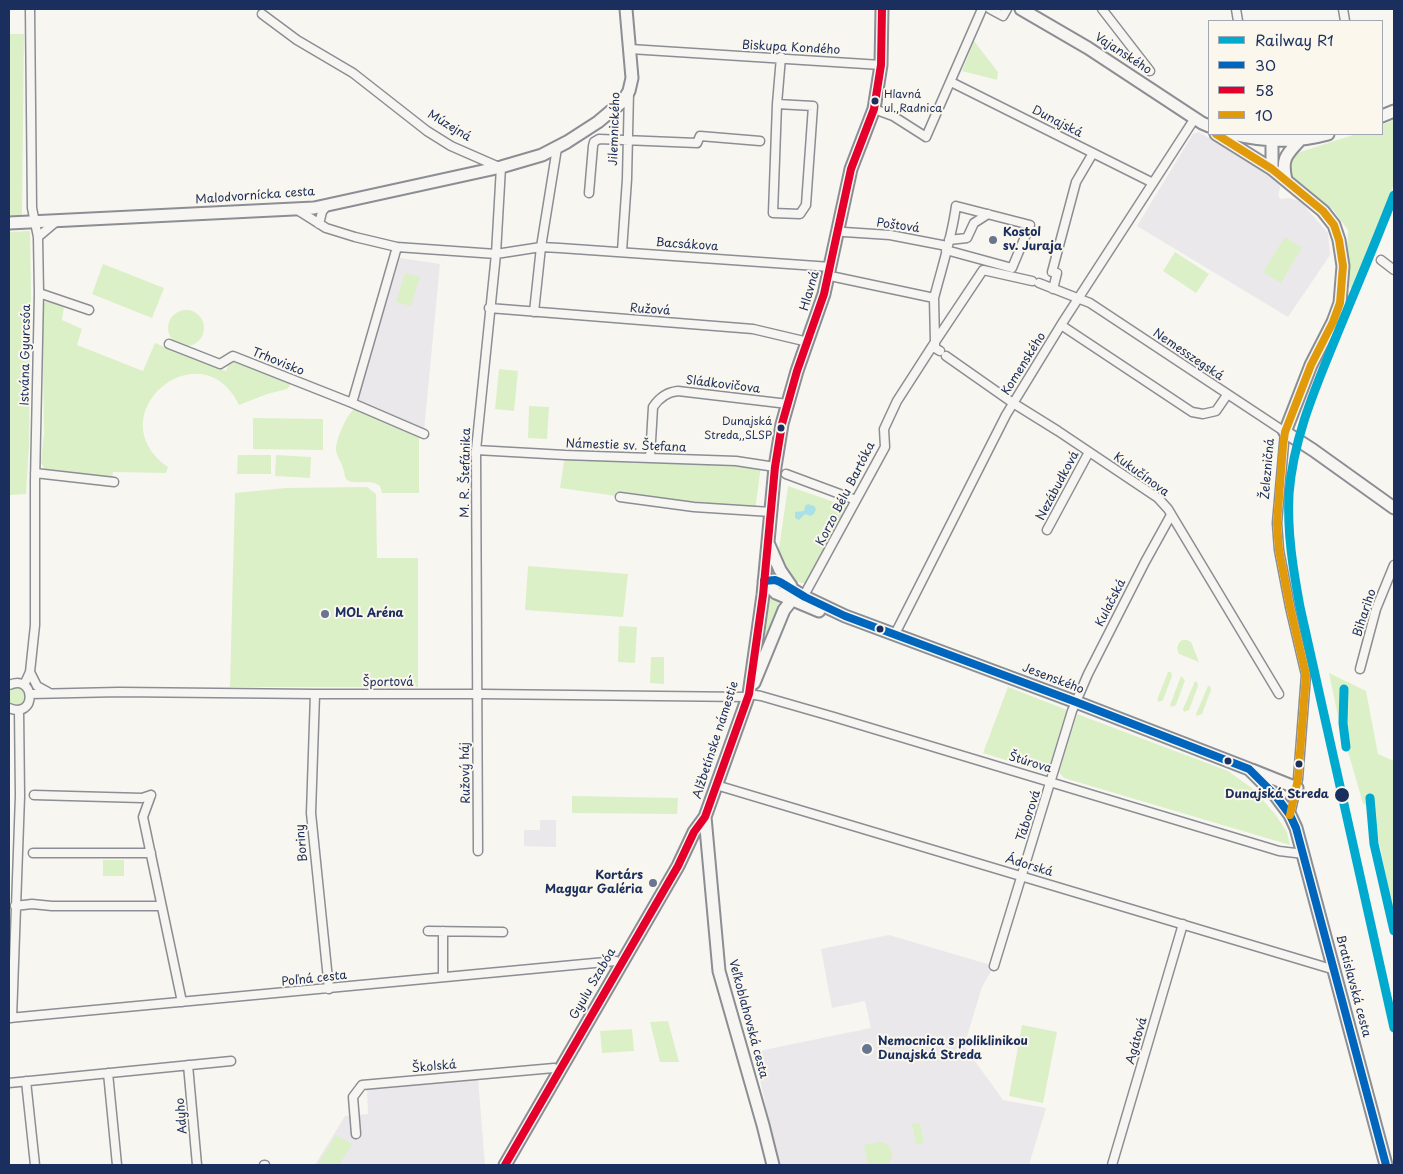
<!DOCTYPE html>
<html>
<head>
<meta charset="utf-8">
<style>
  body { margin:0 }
  #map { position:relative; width:1403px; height:1174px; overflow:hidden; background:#f8f6f0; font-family:"Playpen Sans",sans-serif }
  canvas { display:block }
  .frame { position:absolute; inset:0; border:10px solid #1b2f5e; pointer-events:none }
  .legend { position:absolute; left:1208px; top:20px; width:175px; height:115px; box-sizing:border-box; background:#fbf7ec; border:1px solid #a1a7b3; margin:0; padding:6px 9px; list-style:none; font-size:15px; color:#1b2f5e }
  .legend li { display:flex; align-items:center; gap:10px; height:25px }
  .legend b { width:25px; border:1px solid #a1a7b3 }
</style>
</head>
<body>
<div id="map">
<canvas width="1403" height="1174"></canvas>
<div class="frame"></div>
<ul class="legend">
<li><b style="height:6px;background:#00a9ce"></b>Railway R1</li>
<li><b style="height:6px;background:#0065bd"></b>30</li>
<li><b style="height:6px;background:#e4002b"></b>58</li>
<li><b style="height:6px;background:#e19a09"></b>10</li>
</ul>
</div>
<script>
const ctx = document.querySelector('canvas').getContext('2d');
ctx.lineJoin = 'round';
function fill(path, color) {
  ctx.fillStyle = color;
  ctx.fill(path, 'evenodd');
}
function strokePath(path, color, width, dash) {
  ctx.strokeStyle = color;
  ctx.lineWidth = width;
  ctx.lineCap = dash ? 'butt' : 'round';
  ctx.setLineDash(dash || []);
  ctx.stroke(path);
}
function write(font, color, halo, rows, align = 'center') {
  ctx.font = font + ' "Playpen Sans",sans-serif';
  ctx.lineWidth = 4;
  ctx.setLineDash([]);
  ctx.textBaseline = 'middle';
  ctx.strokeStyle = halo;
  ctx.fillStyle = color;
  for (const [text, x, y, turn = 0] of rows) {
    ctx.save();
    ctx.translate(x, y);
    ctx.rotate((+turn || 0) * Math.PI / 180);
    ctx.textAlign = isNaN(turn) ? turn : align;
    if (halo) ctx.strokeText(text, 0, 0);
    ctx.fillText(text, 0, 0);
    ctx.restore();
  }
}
fill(new Path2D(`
  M 1199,132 L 1260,168 L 1279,184 L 1280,188 L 1278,196 L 1281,199 L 1289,198 L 1300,201 L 1328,233 L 1330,255 L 1288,317 L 1137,226 L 1193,134 Z
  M 400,258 L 440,264 L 424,430 L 357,401 Z
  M 540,820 L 556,820 L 556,847 L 524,846 L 524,830 L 540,830 Z
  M 889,935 L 994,966 L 982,987 L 964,1046 L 1003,1100 L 1046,1108 L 1029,1165 L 779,1165 L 754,1052 L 871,1028 L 865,1001 L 832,1008 L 821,949 Z
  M 478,1079 L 485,1165 L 315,1165 L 345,1116 L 368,1114 L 367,1089 Z`), '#eae8ea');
fill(new Path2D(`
  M 9,34 L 24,34 L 22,216 L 9,217 Z
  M 974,41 L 998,72 L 997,80 L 962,71 Z
  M 1394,120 L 1394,184 L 1354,289 L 1346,286 L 1348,230 L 1333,210 L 1294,180 L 1288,169 L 1289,161 L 1294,154 L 1356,134 L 1382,134 L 1382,125 Z
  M 30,231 L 31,296 L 29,446 L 26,494 L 9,495 L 9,232 Z
  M 1285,237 L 1302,248 L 1281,283 L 1263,272 Z
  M 1175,252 L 1209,274 L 1196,293 L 1163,271 Z
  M 103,264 L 164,288 L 152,318 L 92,294 Z
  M 405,273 L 420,277 L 411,306 L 396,302 Z
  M 49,301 L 64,307 L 62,320 L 82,329 L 77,345 L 143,371 L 155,343 L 226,371 L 229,364 L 234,362 L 291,384 L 287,389 L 267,394 L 239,405 C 201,326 95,415 168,467 L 166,473 L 113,472 L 112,479 L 45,469 L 41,463 L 44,433 L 42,306 L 45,302 Z
  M168 328a18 18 0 1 1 36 0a18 18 0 1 1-36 0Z
  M 499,369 L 518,371 L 514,411 L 495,409 Z
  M 529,406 L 549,407 L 547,439 L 528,438 Z
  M 356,408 L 400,427 L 419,438 L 419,493 L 382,493 L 380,486 C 369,478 360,485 349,481 C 344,480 345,472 343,468 C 341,461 336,456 336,449 C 336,440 347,412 356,408 Z
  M 253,418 L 323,419 L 323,450 L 253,449 Z
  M 238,455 L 271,455 L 271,474 L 237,474 Z
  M 276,455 L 311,457 L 310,478 L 275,476 Z
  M 565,455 L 761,465 L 755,511 L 694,507 L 560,488 Z
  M 788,486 L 837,503 L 851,509 L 808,584 L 797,582 L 785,569 L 779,549 Z
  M 367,487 L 376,494 L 377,558 L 418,558 L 418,687 L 230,687 L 235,493 L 286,488 Z
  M 528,566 L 628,574 L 623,617 L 525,610 Z
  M 768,595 L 784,602 L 766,652 L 757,649 Z
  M 619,626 L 637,627 L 635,663 L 618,662 Z
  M 1182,640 L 1187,640 L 1191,642 L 1199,662 L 1179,654 C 1176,648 1177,644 1182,640 Z
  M 651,657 L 664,657 L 664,684 L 650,683 Z
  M 1168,672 L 1171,672 L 1172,676 L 1163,700 L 1159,702 L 1157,700 Z
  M 1329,673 L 1366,691 L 1378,754 L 1394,761 L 1394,917 L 1373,810 L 1363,803 L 1339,721 Z
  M 1181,676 L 1185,680 L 1176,705 L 1171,707 L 1170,705 Z
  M 1195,681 L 1197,682 L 1198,686 L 1189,710 L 1184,712 L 1183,709 Z
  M 1208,686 L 1210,686 L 1211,690 L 1202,714 L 1197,716 L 1196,714 Z
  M 1008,687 L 1067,710 L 1047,773 L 983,753 Z
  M7 697a9 9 0 1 1 18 0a9 9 0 1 1-18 0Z
  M 1077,714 L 1228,771 L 1253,789 L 1275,814 L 1287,832 L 1290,845 L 1064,778 L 1059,772 Z
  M 572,796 L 678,798 L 677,814 L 572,813 Z
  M 103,860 L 124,860 L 124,876 L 103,876 Z
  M 668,1021 L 679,1062 L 660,1062 L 650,1022 Z
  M 1022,1025 L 1057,1032 L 1043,1103 L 1009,1096 Z
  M 632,1029 L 634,1051 L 602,1053 L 600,1031 Z
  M 920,1123 L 924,1143 L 916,1145 L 912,1124 Z
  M 336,1135 L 352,1144 L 339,1165 L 321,1165 L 318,1164 Z
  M 880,1142 C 893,1144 897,1158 886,1165 L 868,1165 L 864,1145 Z`), '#dbf0c7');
fill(new Path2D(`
  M 808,504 L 814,506 L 816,509 L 814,514 L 810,516 L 805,514 L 799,520 L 795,518 L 795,512 L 804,511 L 805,506 Z`), '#a9e1e6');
const street = new Path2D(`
  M 990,9 L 1003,16 L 1007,9
  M 1102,9 L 1150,71
  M 1236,9 L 1238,21
  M 1343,9 L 1345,21
  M 262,14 L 297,40 L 353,73 L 427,131 L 451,146 L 499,167
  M 630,49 L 881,65
  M 951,82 L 1153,183
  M 777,104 L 813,106 L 806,205 L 800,214 L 773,213 L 777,104 L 781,57
  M 874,109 L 893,116 L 926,137 L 982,9
  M 589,193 L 593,146 L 594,142 L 599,139 L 697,143 L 700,136 L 760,141
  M 296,209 L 326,228 L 355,237 L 397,247 L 496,254 L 541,247 L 560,248 L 831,267
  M 319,224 L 322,212 L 327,205
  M 844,232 L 890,235 L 947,246
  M 38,237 L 58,220
  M 949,240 L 967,238 L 974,223 L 988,214
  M 622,251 L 627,179 L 629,91
  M 1381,260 L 1394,270
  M 835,277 L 934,298 C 942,267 952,237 956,206 L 1030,225 L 1012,268 L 946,250
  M 1039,283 L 1090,303 L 1285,432 L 1277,523 L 1279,550 L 1290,607 L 1306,675 L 1298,779 L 1290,815
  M 1053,289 L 1057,273 L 1052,272 L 1076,182 L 1093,153
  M 39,293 L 89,310
  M 489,308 L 753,329 L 808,342
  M 534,312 L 541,247 L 557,148
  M 1061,325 L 1192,412 L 1203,414 L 1216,411 L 1227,395
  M 169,344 L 220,364 L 233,356 L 352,403 L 424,434
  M 940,351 L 935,348 L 935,342 L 983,270 L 1032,281
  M 946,356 L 1013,403 L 1058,431 L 1158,498 L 1168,509 L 1279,694
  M 352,403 L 397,247
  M 476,450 L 565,455 L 736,461 L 775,467
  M 650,458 L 653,407 C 659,398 667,392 678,391 L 788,404
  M 35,473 L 114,482
  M 786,474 L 856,500
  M 620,497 L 694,507 L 771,512
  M 1047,530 L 1089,452
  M 807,590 L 885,447 L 884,429 L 897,401 L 935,342 L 934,298
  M 895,634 L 1006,415 L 1061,325 L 1195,118
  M 1360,669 L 1376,609 L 1394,565
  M 30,672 L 37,686 L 48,692
  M 9,685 C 36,673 37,720 9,708
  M 24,685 L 30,672 L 35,625 L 35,481 L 39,293 L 38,237 L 32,208 L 30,9
  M 30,694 L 119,692 L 315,694 L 483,694 L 747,697
  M 315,694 L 311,813 L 329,989
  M 749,694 L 761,696 L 834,717 L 1279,851 L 1304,854
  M 716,785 L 1335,970
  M 34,795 L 142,798 L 151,795
  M 151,795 L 143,817 L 182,1002
  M 478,851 L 476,450 L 496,254 L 501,167
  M 33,853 L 151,853
  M 15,906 L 32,904 L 52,906 L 161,906
  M 428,931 L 503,932
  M 994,966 L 1072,711 L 1088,674 L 1145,562 L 1171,515
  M 443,977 L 443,931
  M 9,1018 L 616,961 L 621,964
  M 12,1018 L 20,796 L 19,710
  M 188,1065 L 197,1165
  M 108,1073 L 117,1165
  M 26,1081 L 35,1165
  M 9,1083 L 231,1061
  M 356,1134 L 353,1097 L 362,1085 L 554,1068 L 559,1071
  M 264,1165 L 265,1165
  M 1112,1165 L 1183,924`);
const secondary = new Path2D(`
  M 1021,9 L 1088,48 L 1202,123 L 1209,126
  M 1382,116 L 1394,111
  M 1216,134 L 1272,169 L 1323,211 L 1334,225 L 1339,240 L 1343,266 L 1340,303 L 1333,322 L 1311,365 L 1285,432 L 1313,450 L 1394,508
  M 1233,134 C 1265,142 1296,143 1328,134
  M 1272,169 L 1272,141
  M 1286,180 C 1281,159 1286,155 1300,140
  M 9,223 L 314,208 L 501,167 L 542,155 L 567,142 L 598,122 L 623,101 L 629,91 L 632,78 L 626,9
  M 769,545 L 780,570 L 791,586
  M 764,581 L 775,580 L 780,582 L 805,597 L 845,616 L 1076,702 L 1249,769 L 1275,795 L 1290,815 L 1296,828 L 1386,1165
  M 764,581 L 776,593 L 819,611
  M 754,683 L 784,610 L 791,601
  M 1252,770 L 1297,788
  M 705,817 L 719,971 L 763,1125 L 773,1165
  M 505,1165 L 678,866 L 694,832 L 705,817 L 749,694 L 763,595 L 775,467 L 782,424 L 797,371 L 824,294 L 851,169 L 874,109 L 881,65 L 882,9`);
strokePath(street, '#8b8e94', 11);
strokePath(secondary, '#8b8e94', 15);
strokePath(street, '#f6f5f1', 8);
strokePath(secondary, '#f6f5f1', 11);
strokePath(new Path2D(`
  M 764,581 L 775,580 L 780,582 L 805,597 L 845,616 L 1076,702 L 1249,769 L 1275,795 L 1290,815 L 1296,828 L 1386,1165`), '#0065bd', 8);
strokePath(new Path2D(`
  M 505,1165 L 678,866 L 694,832 L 705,817 L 749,694 L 763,595 L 775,467 L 782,424 L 797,371 L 824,294 L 851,169 L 874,109 L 881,65 L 882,9`), '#e4002b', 8);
strokePath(new Path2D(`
  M 1216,134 L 1272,169 L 1323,211 L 1334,225 L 1339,240 L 1343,266 L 1340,303 L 1333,322 L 1311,365 L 1285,432 L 1283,446 L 1277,523 L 1279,550 L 1290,607 L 1306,675 L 1298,779 L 1290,815`), '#e19a09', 8);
strokePath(new Path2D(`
  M 1394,195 C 1375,244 1354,293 1334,342 C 1314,391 1293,440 1289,494 C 1287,532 1293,569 1300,607 L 1394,1028
  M 1344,689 L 1343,723 L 1346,747
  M 1370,798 L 1374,844 L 1394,931`), '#00a9ce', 9);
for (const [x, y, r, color] of [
  [875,101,4.5,"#1b2f5e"],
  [993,240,5,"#687591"],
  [781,428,4.5,"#1b2f5e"],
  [325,614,5,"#687591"],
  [880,629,4.5,"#1b2f5e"],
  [1228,761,4.5,"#1b2f5e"],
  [1299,764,4.5,"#1b2f5e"],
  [1342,795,8,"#1b2f5e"],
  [653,883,5,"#687591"],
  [867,1049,6,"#687591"]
]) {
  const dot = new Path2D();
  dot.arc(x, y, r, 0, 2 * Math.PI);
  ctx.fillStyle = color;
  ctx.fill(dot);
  strokePath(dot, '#fbf7ec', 2);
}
write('11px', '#1b2f5e', '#fbf7ec', [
  ["Hlavná",884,95],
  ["ul.,Radnica",884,109],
  ["Dunajská",772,422,"right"],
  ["Streda,,SLSP",772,436,"right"]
], 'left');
write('12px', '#1b2f5e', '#fbf7ec', [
  ["Biskupa Kondého",791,48,3],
  ["Vajanského",1123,54,33],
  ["Dunajská",1057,122,27],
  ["Múzejná",449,126,31],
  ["Jilemnického",615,129,-88],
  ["Malodvornícka cesta",255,196,-4],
  ["Poštová",898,226,8],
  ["Bacsákova",687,245,4],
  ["Hlavná",810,291,-74],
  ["Ružová",650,310,4],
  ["Istvána Gyurcsóa",26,355,-89],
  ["Nemesszegská",1188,355,34],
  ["Trhovisko",278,362,22],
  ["Komenského",1024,364,-58],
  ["Sládkovičova",723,385,7],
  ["Námestie sv. Štefana",626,446,2],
  ["Železničná",1268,469,-85],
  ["M. R. Štefánika",466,473,-89],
  ["Kukučínova",1141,475,36],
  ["Nezábudková",1058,486,-62],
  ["Korzo Bélu Bartóka",846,494,-63],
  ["Kulačská",1111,603,-63],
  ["Bihariho",1365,613,-72],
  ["Jesenského",1053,679,21],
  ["Športová",388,683],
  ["Alžbetínske námestie",716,740,-72],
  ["Štúrova",1030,763,17],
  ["Ružový háj",466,773,-91],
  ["Táborová",1029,816,-72],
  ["Boriny",302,843,-95],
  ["Ádorská",1029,866,17],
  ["Poľná cesta",314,979,-6],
  ["Gyulu Szabóa",593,984,-60],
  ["Bratislavská cesta",1353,986,75],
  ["Veľkoblahovská cesta",748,1019,75],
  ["Agátová",1137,1041,-74],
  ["Školská",434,1067,-5],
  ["Adyho",182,1116,-95]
]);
write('bold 12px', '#1b2f5e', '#fbf7ec', [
  ["Kostol",1003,233],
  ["sv. Juraja",1003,247],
  ["MOL Aréna",335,614],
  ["Kortárs",643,876,"right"],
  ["Magyar Galéria",643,890,"right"],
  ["Nemocnica s poliklinikou",878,1042],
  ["Dunajská Streda",878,1056]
], 'left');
write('bold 12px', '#1b2f5e', '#fbf7ec', [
  ["Dunajská Streda",1329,795]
], 'right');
</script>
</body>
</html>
